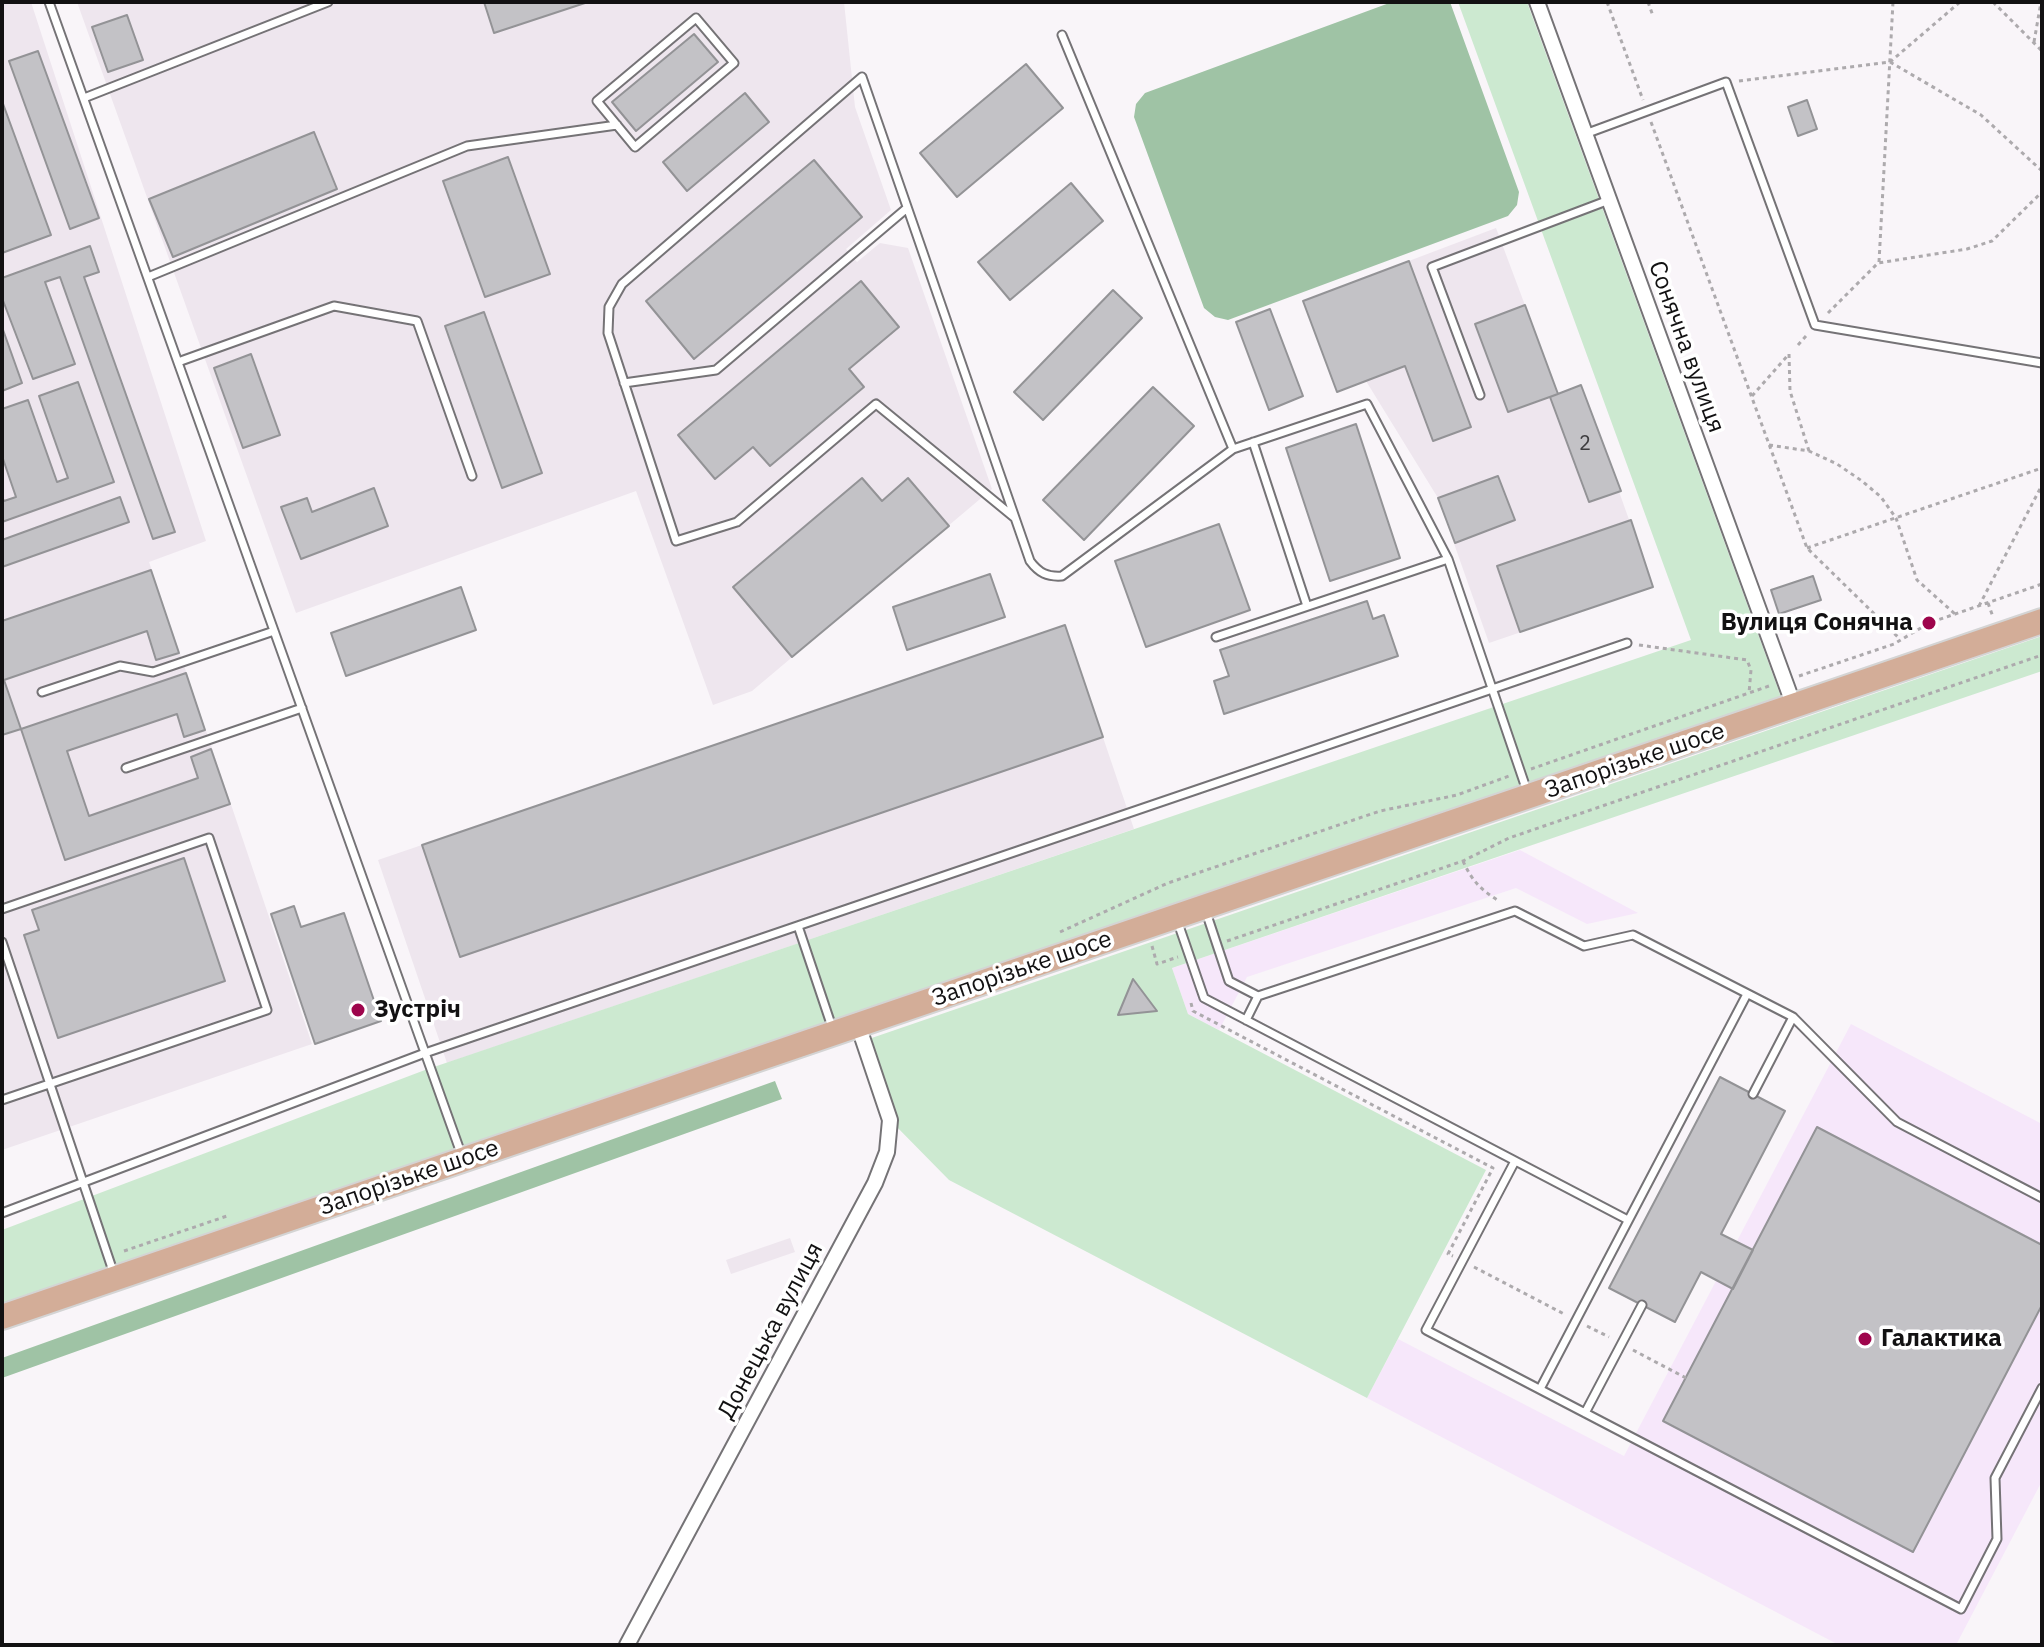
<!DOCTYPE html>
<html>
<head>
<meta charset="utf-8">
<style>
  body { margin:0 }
  #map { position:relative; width:2044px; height:1647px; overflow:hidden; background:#f9f5f9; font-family:"IBM Plex Sans",sans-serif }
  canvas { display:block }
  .frame { position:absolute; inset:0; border:4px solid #121112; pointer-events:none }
</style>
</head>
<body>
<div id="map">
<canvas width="2044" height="1647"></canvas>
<div class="frame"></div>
</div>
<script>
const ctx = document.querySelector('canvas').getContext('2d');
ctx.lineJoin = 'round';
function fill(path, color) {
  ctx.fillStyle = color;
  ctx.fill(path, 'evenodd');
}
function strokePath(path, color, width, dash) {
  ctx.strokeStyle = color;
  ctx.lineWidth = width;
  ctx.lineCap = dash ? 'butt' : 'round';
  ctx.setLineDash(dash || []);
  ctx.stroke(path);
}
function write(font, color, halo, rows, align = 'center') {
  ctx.font = font + ' "IBM Plex Sans",sans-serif';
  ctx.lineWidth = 7;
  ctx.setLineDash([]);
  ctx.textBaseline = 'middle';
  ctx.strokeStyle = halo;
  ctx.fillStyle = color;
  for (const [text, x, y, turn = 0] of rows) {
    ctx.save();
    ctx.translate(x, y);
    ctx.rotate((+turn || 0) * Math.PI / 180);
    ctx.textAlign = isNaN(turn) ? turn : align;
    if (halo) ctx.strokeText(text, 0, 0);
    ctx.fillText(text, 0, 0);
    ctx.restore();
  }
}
fill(new Path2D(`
  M 1520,850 L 1638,913 L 1587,924 L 1516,888 L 1247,977 L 1219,1030 L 1188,1014 L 1172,968 Z
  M 1851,1024 L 2042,1124 L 2042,1481 L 1956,1645 L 1839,1645 L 1367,1398 L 1398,1339 L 1624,1456 Z`), '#f6e7fa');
fill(new Path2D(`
  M 2,2 L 31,2 L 206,541 L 149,562 L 312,1044 L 2,1150 Z
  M 77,2 L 844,2 L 855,107 L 891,210 L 846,249 L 857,262 L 880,243 L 908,248 L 992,489 L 752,691 L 713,705 L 636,491 L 296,613 Z
  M 1496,228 L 1558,393 L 1581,385 L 1653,587 L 1489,643 L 1438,498 L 1366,381 L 1337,392 L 1303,301 Z
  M 1065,625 L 1134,829 L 447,1063 L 378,860 Z
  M 790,1238 L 795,1252 L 731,1274 L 726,1260 Z`), '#eee6ee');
fill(new Path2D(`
  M 1458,2 L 1527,2 L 1781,697 L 2,1305 L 2,1230 L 425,1070 L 1691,640 Z
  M 2042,636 L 2042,671 L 1172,968 L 1188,1014 L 1486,1170 L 1367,1398 L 949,1180 L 890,1120 L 863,1041 Z`), '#cce9d0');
fill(new Path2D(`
  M 1392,2 L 1450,2 L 1519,192 L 1517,205 L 1508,216 L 1228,320 L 1215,317 L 1204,308 L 1134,117 L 1136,104 L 1145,93 Z
  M 775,1081 L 782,1099 L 2,1378 L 2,1358 Z`), '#9fc3a5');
const building = new Path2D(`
  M 484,2 L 588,2 L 494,33 Z
  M 127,15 L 143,60 L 108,72 L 92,27 Z
  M 694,34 L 718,62 L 636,131 L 612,102 Z
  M 38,51 L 99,218 L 70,229 L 9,61 Z
  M 1026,64 L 1063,108 L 957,197 L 920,153 Z
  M 745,93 L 769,122 L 687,191 L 663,162 Z
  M 1807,100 L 1817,129 L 1798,136 L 1788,107 Z
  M 2,101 L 51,235 L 2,253 Z
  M 314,132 L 337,189 L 173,257 L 149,199 Z
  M 508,157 L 550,274 L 485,297 L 443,181 Z
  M 814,160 L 862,217 L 694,359 L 646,301 Z
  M 1071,183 L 1103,221 L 1010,300 L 978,262 Z
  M 90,246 L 99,272 L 84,277 L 175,532 L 153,539 L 60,277 L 45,282 L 75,364 L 33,379 L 2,298 L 2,278 Z
  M 1409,261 L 1471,427 L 1433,441 L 1405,366 L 1337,392 L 1303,301 Z
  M 861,281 L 899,327 L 849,369 L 864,387 L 770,466 L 753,447 L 715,479 L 678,435 Z
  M 1113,290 L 1142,318 L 1043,420 L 1014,392 Z
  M 1525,305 L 1558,394 L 1508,412 L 1475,324 Z
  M 1270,309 L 1303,396 L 1269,410 L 1236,322 Z
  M 484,312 L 542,473 L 502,488 L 445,326 Z
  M 2,327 L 22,383 L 2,391 Z
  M 251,354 L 280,435 L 243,448 L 214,368 Z
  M 78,382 L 114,482 L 2,522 L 2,497 L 4,501 L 16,497 L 2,456 L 2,409 L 28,400 L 57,482 L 68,478 L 39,396 Z
  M 1581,385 L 1621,491 L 1589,502 L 1550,397 Z
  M 1153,387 L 1194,426 L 1084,540 L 1043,500 Z
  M 1356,424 L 1400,558 L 1330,581 L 1286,448 Z
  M 1498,476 L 1515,520 L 1455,543 L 1438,498 Z
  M 862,478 L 882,501 L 908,478 L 949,526 L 792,657 L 733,587 Z
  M 374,488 L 388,526 L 301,559 L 281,507 L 307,498 L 312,512 Z
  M 120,497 L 129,522 L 2,567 L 2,540 Z
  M 1631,520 L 1653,587 L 1520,632 L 1497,566 Z
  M 1219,524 L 1250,610 L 1146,647 L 1115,561 Z
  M 151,570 L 179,653 L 156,660 L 147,631 L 4,680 L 21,729 L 2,735 L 2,621 Z
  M 990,574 L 1005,617 L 907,650 L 893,607 Z
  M 1813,576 L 1821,600 L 1779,614 L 1771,590 Z
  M 461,587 L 476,630 L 346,676 L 331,633 Z
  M 1367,601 L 1373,619 L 1384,615 L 1398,656 L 1224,714 L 1214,681 L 1229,676 L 1220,650 Z
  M 1065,625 L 1103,737 L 460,957 L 422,845 Z
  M 186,673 L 205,730 L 184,737 L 177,714 L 67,751 L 89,816 L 198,778 L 191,757 L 211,749 L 230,804 L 65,860 L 21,729 Z
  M 184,858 L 225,981 L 58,1038 L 24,935 L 39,930 L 32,910 Z
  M 294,906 L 301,927 L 344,913 L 381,1021 L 315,1044 L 271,914 Z
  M 1133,979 L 1157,1011 L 1118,1015 Z
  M 1720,1077 L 1785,1111 L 1721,1234 L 1753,1250 L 1733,1289 L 1701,1272 L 1675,1322 L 1609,1288 Z
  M 1817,1127 L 2042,1245 L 2042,1305 L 1913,1552 L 1663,1421 Z`);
fill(building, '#c3c2c6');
strokePath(building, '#939396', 2);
const service = new Path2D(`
  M 49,2 L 462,1156
  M 696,18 L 734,63 L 635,147 L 597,101 Z
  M 1062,35 L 1233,449
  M 84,98 L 328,2
  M 1585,134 L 1726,82 L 1815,325 L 2042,363
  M 148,277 L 467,146 L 617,125
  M 178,362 L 334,306 L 417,321 L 472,476
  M 624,383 L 716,370 L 907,208
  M 1480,395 L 1432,267 L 1609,200
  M 1253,442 L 1307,606
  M 1015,518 L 876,404 L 737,522 L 676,541 L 608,333 L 609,307 L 622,284 L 862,77 L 1030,561 C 1039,573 1047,577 1062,576 L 1233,449 L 1367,404 L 1448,559 L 1527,791
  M 1216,637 L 1448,559
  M 42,692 L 120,666 L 153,672 L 274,631
  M 126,768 L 302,708
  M 2,909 L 209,838 L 267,1010 L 2,1100
  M 1206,912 L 1229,981 L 1258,996 L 1515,911 L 1584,946 L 1633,935 L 1793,1017 L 1897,1122 L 2042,1198
  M 1177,920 L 1204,998 L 1628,1220
  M 798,926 L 833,1030
  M 2,942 L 114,1274
  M 1246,1020 L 1258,996
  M 1753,1094 L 1793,1017
  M 1515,1161 L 1426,1330 L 1961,1609 L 1997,1539 L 1995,1478 L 2042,1388
  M 2,1213 L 425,1053 L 1627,643
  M 1540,1389 L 1747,994
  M 1585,1413 L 1642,1305`);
const minor = new Path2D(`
  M 1537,2 L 1794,706
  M 627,1645 L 875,1183 L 887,1152 L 890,1120 L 858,1025`);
const primary = new Path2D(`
  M 2,1317 L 2042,621`);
strokePath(service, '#757376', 11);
strokePath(minor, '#757376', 18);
strokePath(primary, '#d4d4d4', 28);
strokePath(new Path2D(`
  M 1607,2 L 1643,100
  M 1648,2 L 1653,16
  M 1993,2 L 2042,51
  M 2034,42 L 2041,2
  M 1890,62 L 1981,115 L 2042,171
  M 1739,81 L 1890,62 L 1960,2
  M 1651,122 L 1807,548 L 1900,639
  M 1879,262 L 1893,2
  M 1828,313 L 1878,263 L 1967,249 L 1992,241 L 2042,192
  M 1798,345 L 1806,336
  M 1789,354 L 1790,391 L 1809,451
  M 1752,396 L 1789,354
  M 1769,445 L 1809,451 L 1837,464 L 1862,481 L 1881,497 L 1896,518 L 1917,580 L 1955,614
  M 1807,548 L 2042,468
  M 1988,603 L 1993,617
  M 1979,606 L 2042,485
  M 1639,645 L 1747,660 L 1751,670 L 1749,693
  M 1799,676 L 1894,644 L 1929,623 L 2042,584
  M 1531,769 L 1769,686
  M 1463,861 C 1472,881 1481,890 1499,901
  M 1060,932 L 1168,883 L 1380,811 L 1457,795 L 1509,776
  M 1227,941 L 1463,861 L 1509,838 L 2042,655
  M 1152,946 L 1157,964 L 1178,957
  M 1191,1003 L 1193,1011 L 1493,1168 L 1448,1254 L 1453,1256
  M 124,1251 L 227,1216
  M 1474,1267 L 1566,1315
  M 1587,1326 L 1609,1337
  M 1633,1350 L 1686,1378`), '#adaaad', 3, [4, 4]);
strokePath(service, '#fff', 7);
strokePath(minor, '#fff', 14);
strokePath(primary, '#d3ad98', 24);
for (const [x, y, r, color] of [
  [1929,623,8,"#9e054c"],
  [358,1010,8,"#9e054c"],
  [1865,1339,8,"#9e054c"]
]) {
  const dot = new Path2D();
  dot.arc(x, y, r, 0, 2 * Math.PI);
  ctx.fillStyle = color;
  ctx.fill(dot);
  strokePath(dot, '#fff', 3);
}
write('20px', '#3e3d3f', null, [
  ["2",1585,444]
]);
write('24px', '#121112', '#fff', [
  ["Сонячна вулиця",1686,347,70],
  ["Запорізьке шосе",1635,761,-19],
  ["Запорізьке шосе",1022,969,-19],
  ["Запорізьке шосе",409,1178,-19],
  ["Донецька вулиця",771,1331,-62]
]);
write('bold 24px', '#121112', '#fff', [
  ["Вулиця Сонячна",1913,623,"right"],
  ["Зустріч",374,1010],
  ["Галактика",1881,1339]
], 'left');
</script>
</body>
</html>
